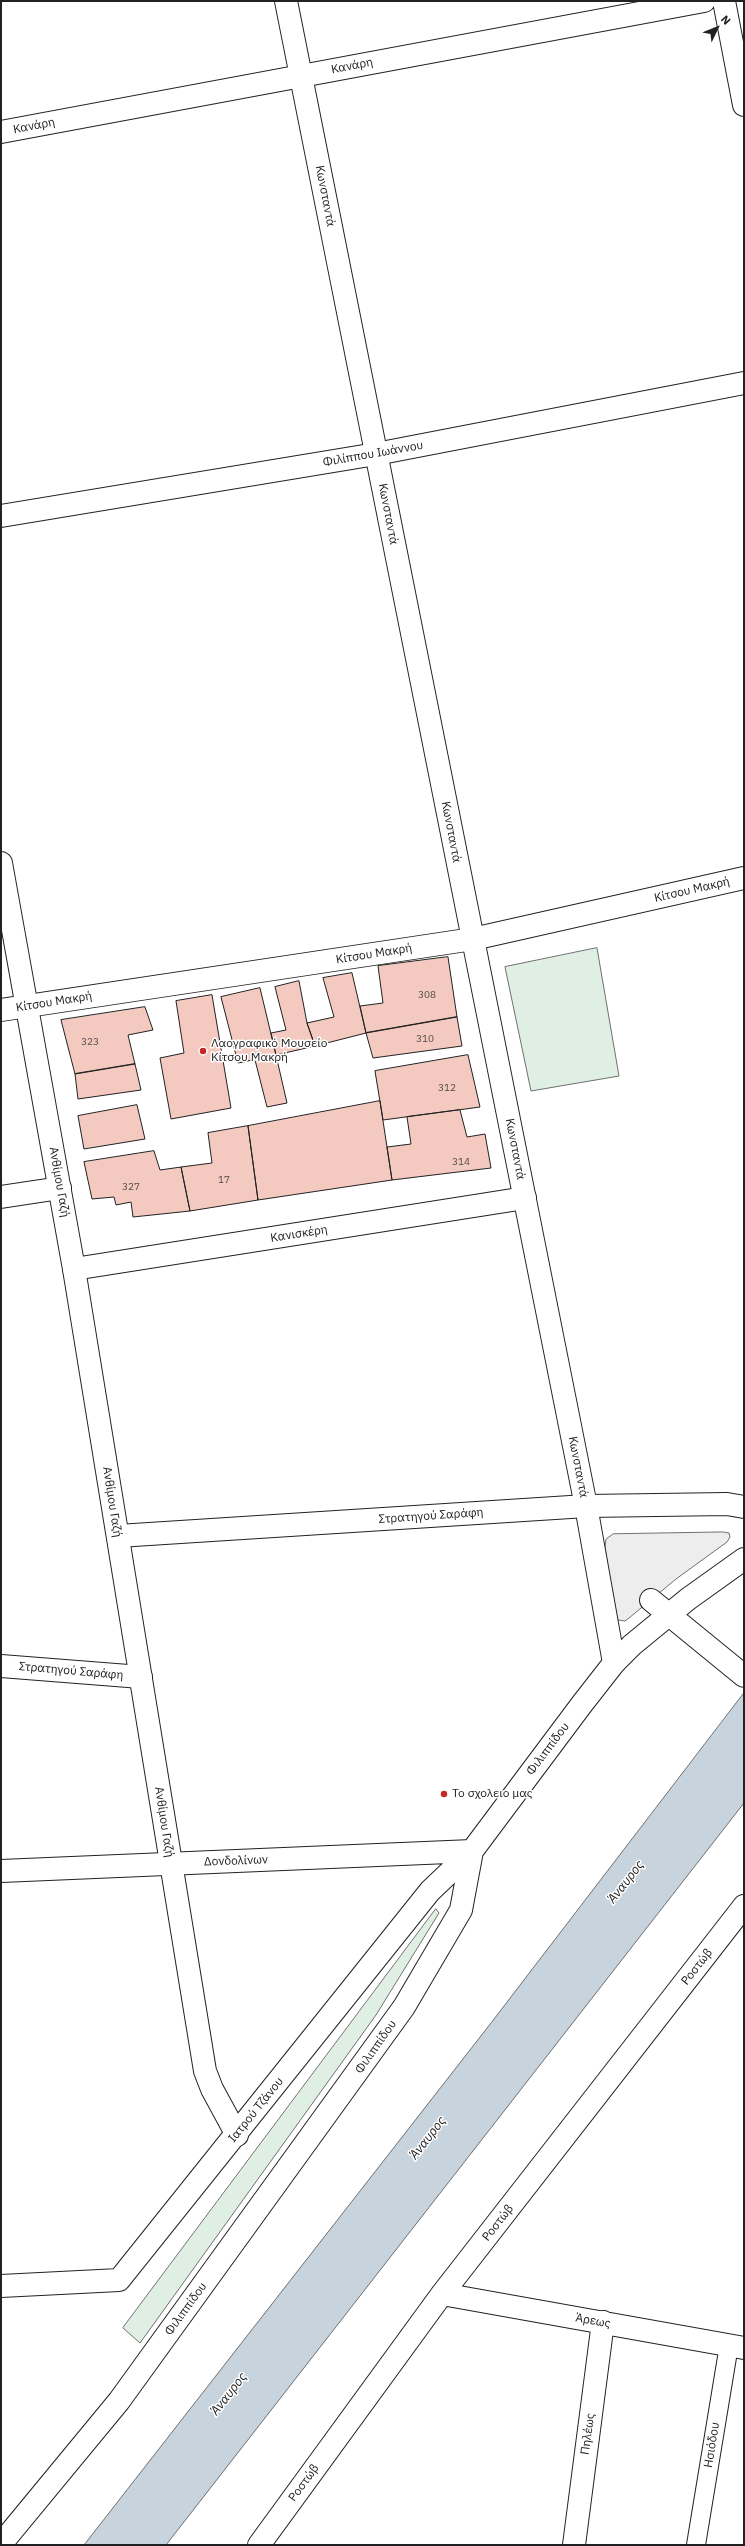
<!DOCTYPE html>
<html>
<head>
<meta charset="utf-8">
<style>
  body { margin:0 }
  #map { position:relative; width:745px; height:2546px; overflow:hidden; background:#fff; font-family:"IBM Plex Sans",sans-serif }
  canvas { display:block }
  .frame { position:absolute; inset:0; border:2px solid #222; pointer-events:none }
  .north { position:absolute; left:697px; top:8px; width:40px; height:40px; -webkit-text-stroke:3px #fff; paint-order:stroke; rotate:47deg; font-size:11px; font-weight:700; line-height:16px; text-align:center; color:#222 }
  .north::after { content:''; display:block; margin:auto; width:14px; height:18px; background:#222; clip-path:polygon(50% 0,100% 100%,50% 72%,0 100%) }
</style>
</head>
<body>
<div id="map">
<canvas width="745" height="2546"></canvas>
<div class="frame"></div>
<div class="north">N</div>
</div>
<script>
const ctx = document.querySelector('canvas').getContext('2d');
ctx.lineJoin = 'round';
function fill(path, color) {
  ctx.fillStyle = color;
  ctx.fill(path, 'evenodd');
}
function strokePath(path, color, width, dash) {
  ctx.strokeStyle = color;
  ctx.lineWidth = width;
  ctx.lineCap = dash ? 'butt' : 'round';
  ctx.setLineDash(dash || []);
  ctx.stroke(path);
}
function write(font, color, halo, rows, align = 'center') {
  ctx.font = font + ' "IBM Plex Sans",sans-serif';
  ctx.lineWidth = 3;
  ctx.setLineDash([]);
  ctx.textBaseline = 'middle';
  ctx.strokeStyle = halo;
  ctx.fillStyle = color;
  for (const [text, x, y, turn = 0] of rows) {
    ctx.save();
    ctx.translate(x, y);
    ctx.rotate((+turn || 0) * Math.PI / 180);
    ctx.textAlign = isNaN(turn) ? turn : align;
    if (halo) ctx.strokeText(text, 0, 0);
    ctx.fillText(text, 0, 0);
    ctx.restore();
  }
}
const green = new Path2D(`
  M 597,948 L 619,1076 L 531,1091 L 505,967 Z
  M 436,1909 L 439,1913 L 376,2015 L 140,2343 L 123,2328 Z`);
fill(green, '#e0efe3');
strokePath(green, '#6f6f6f', 1);
const parking = new Path2D(`
  M 723,1532 L 729,1533 L 730,1537 L 727,1542 L 676,1579 L 629,1618 L 625,1621 L 618,1620 L 615,1616 L 605,1547 L 606,1539 L 613,1534 Z`);
fill(parking, '#ededed');
strokePath(parking, '#6f6f6f', 1);
const water = new Path2D(`
  M 744,1693 L 744,1803 L 166,2545 L 84,2545 L 491,2023 Z`);
fill(water, '#c7d3dd');
strokePath(water, '#6f6f6f', 1);
const building = new Path2D(`
  M 448,957 L 457,1017 L 366,1033 L 360,1006 L 383,1003 L 378,966 Z
  M 352,973 L 366,1033 L 315,1046 L 307,1023 L 334,1017 L 323,978 Z
  M 299,981 L 307,1023 L 315,1046 L 276,1055 L 271,1033 L 286,1030 L 275,987 Z
  M 260,988 L 276,1055 L 238,1063 L 221,997 Z
  M 212,995 L 231,1108 L 171,1119 L 160,1058 L 184,1053 L 176,1001 Z
  M 145,1007 L 153,1030 L 128,1035 L 135,1064 L 75,1074 L 61,1020 Z
  M 457,1017 L 462,1046 L 373,1058 L 366,1033 Z
  M 276,1055 L 287,1103 L 267,1107 L 255,1060 Z
  M 468,1055 L 480,1107 L 383,1120 L 375,1071 Z
  M 135,1064 L 141,1090 L 78,1099 L 75,1074 Z
  M 380,1101 L 392,1180 L 258,1200 L 248,1126 Z
  M 137,1105 L 145,1139 L 84,1149 L 78,1116 Z
  M 460,1110 L 467,1137 L 485,1134 L 491,1168 L 392,1180 L 387,1147 L 411,1144 L 407,1117 Z
  M 248,1126 L 258,1200 L 190,1211 L 181,1167 L 212,1163 L 208,1133 Z
  M 154,1151 L 160,1170 L 181,1167 L 190,1211 L 133,1217 L 131,1202 L 116,1205 L 114,1197 L 92,1199 L 84,1162 Z`);
fill(building, '#f3c9c0');
strokePath(building, '#222', 1);
const lane = new Path2D(`
  M 696,2545 L 729,2345`);
const street = new Path2D(`
  M 724,1 L 744,105
  M 1,132 L 704,1
  M 1,516 L 376,454 L 744,383
  M 1,1010 L 473,939 L 744,878
  M 1,1197 L 60,1188
  M 74,1269 L 525,1198
  M 118,1536 L 586,1506 L 727,1504 L 744,1507
  M 651,1600 L 744,1676
  M 1,1666 L 141,1677
  M 1,1871 L 472,1851
  M 1,2286 L 119,2280 L 430,1891 L 472,1851
  M 442,2294 L 744,2348
  M 1,2544 L 119,2401 L 404,2007 L 461,1910 L 472,1851 L 582,1704 L 614,1663 L 632,1645 L 688,1599 L 744,1559
  M 259,2545 L 442,2294 L 744,1906
  M 574,2545 L 603,2322`);
const secondary = new Path2D(`
  M 286,1 L 586,1506 L 614,1663
  M 1,863 L 74,1269 L 205,2071 L 212,2089 L 237,2135`);
strokePath(lane, '#222', 20);
strokePath(street, '#222', 24);
strokePath(secondary, '#222', 24);
strokePath(lane, '#fff', 18);
strokePath(street, '#fff', 22);
strokePath(secondary, '#fff', 22);
for (const [x, y, r, color] of [
  [203,1051,4,"#c62828"],
  [444,1794,4,"#c62828"]
]) {
  const dot = new Path2D();
  dot.arc(x, y, r, 0, 2 * Math.PI);
  ctx.fillStyle = color;
  ctx.fill(dot);
  strokePath(dot, '#fff', 1.5);
}
write('10px', '#564c4a', null, [
  ["308",427,995],
  ["310",425,1039],
  ["323",90,1042],
  ["312",447,1088],
  ["314",461,1162],
  ["17",224,1180],
  ["327",131,1187]
]);
write('12px', '#222', '#fff', [
  ["Κανάρη",352,66,-11],
  ["Κανάρη",34,126,-11],
  ["Κωνσταντά",325,196,79],
  ["Φιλίππου Ιωάννου",373,454,-10],
  ["Κωνσταντά",388,514,79],
  ["Κωνσταντά",451,832,79],
  ["Κίτσου Μακρή",692,890,-13],
  ["Κίτσου Μακρή",374,954,-9],
  ["Κίτσου Μακρή",54,1002,-9],
  ["Κωνσταντά",515,1149,79],
  ["Ανθίμου Γαζή",59,1182,80],
  ["Κανισκέρη",299,1234,-9],
  ["Κωνσταντά",578,1467,79],
  ["Ανθίμου Γαζή",112,1502,81],
  ["Στρατηγού Σαράφη",431,1516,-4],
  ["Στρατηγού Σαράφη",71,1671,5],
  ["Φιλιππίδου",548,1749,-53],
  ["Ανθίμου Γαζή",164,1822,81],
  ["Δονδολίνων",236,1861,-2],
  ["Ροστώβ",697,1967,-52],
  ["Φιλιππίδου",376,2047,-55],
  ["Ιατρού Τζάνου",256,2110,-51],
  ["Ροστώβ",498,2223,-52],
  ["Φιλιππίδου",186,2309,-54],
  ["Άρεως",593,2321,10],
  ["Πηλέως",588,2434,-82],
  ["Ησιόδου",712,2445,-81],
  ["Ροστώβ",304,2483,-54]
]);
write('12px', '#222', '#fff', [
  ["Λαογραφικό Μουσείο",211,1044],
  ["Κίτσου Μακρή",211,1058],
  ["Το σχολειο μας",452,1794]
], 'left');
write('italic 13px', '#222', '#fff', [
  ["Άναυρος",626,1882,-52],
  ["Άναυρος",428,2138,-52],
  ["Άναυρος",229,2394,-52]
]);
</script>
</body>
</html>
